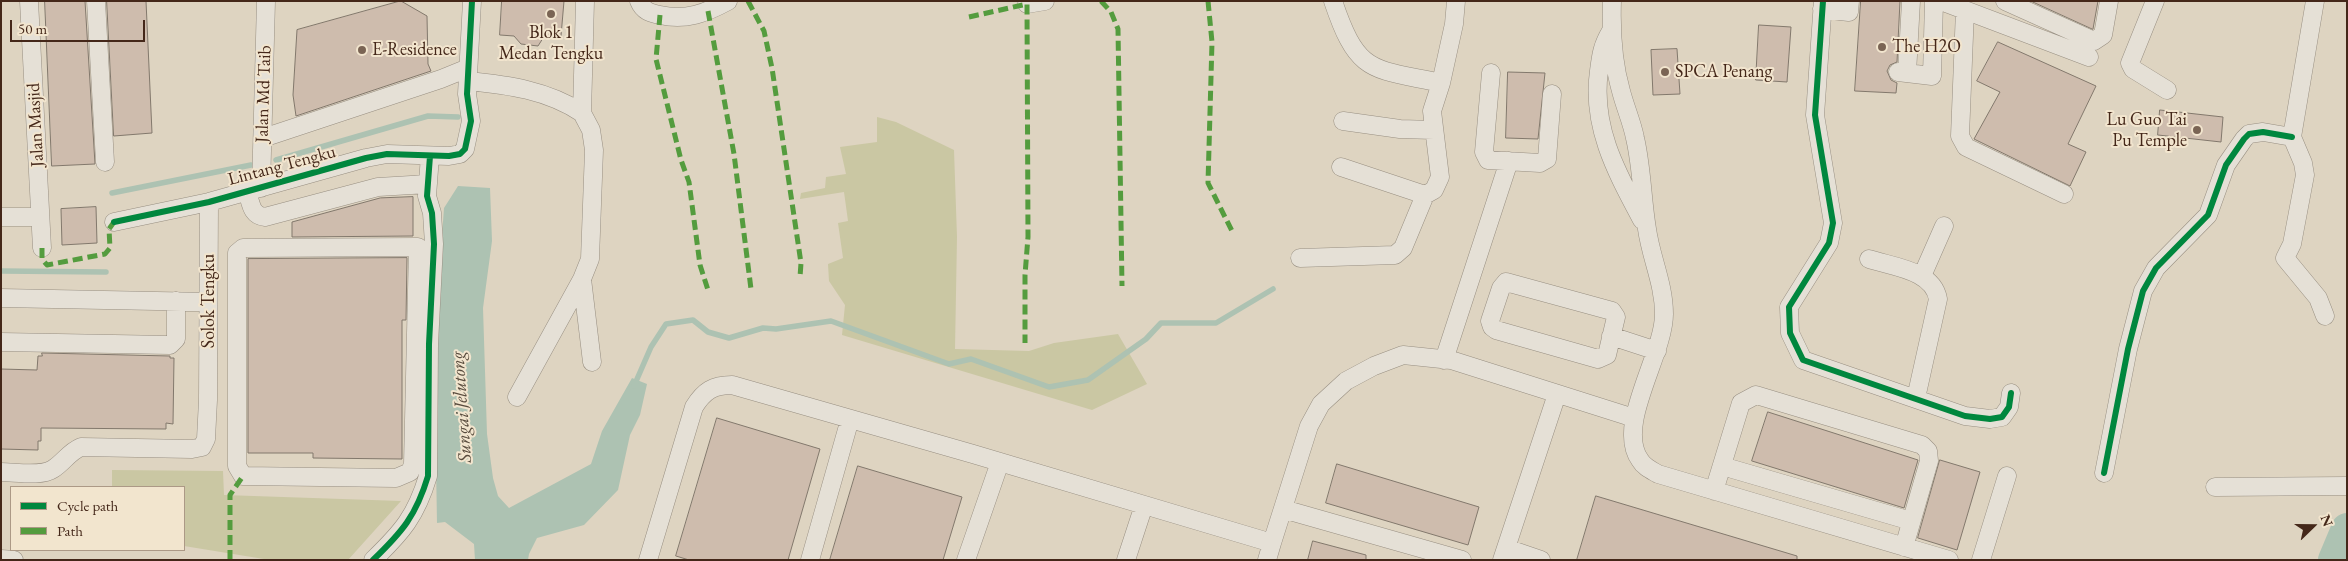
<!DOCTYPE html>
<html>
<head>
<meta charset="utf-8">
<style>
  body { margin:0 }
  #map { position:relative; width:2348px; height:561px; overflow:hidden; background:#ded4c1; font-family:"EB Garamond",serif }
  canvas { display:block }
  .frame { position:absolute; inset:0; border:2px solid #442719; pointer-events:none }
  .legend { position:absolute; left:10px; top:486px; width:175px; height:65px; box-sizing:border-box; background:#f2e5ce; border:1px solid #ac9986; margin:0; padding:6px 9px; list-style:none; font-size:15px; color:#442719 }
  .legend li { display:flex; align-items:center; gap:10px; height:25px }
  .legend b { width:25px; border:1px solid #ac9986 }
  .north { position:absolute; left:2288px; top:501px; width:50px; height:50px; -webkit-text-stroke:4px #f2e5ce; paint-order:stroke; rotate:68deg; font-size:14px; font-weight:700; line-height:20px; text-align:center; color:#442719 }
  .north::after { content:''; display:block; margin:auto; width:18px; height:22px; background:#442719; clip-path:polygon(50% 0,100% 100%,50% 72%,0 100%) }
  .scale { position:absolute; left:10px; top:20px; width:135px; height:22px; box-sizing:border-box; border:2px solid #442719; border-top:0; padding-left:6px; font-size:15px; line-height:18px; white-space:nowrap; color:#442719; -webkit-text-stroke:4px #f2e5ce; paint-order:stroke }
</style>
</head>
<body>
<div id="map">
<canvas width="2348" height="561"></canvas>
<div class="frame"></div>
<ul class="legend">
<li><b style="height:6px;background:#00873e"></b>Cycle path</li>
<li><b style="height:6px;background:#549c3e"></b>Path</li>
</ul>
<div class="north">N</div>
<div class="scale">50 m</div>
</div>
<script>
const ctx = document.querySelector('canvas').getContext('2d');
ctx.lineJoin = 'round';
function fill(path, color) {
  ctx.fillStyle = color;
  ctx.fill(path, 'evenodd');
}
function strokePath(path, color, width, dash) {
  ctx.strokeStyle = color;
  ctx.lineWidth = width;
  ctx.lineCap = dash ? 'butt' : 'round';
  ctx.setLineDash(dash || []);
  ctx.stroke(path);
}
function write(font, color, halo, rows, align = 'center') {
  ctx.font = font + ' "EB Garamond",serif';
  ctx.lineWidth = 4;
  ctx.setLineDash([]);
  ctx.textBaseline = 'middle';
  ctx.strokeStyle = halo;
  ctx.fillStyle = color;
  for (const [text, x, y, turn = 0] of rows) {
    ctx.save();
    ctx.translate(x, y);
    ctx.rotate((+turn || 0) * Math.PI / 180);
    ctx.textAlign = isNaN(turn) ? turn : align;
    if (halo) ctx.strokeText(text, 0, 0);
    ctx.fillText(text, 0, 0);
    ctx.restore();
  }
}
fill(new Path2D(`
  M 877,117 L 896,122 L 954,150 L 957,237 L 955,349 L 1029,351 L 1054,343 L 1118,334 L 1147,384 L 1092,410 L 842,335 L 845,305 L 829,281 L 828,264 L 843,258 L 838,223 L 848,221 L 844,192 L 800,199 L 801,193 L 825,188 L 826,177 L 846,174 L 840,147 L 877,142 Z
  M 112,470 L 223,471 L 224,495 L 401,501 L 348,560 L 270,560 L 184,546 L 184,487 L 112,487 Z`), '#cac7a3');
fill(new Path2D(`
  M 458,186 L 490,188 L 492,241 L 483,308 L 487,434 L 493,478 L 498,496 L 509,508 L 591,464 L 602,431 L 632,378 L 647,384 L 640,415 L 630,435 L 618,490 L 584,525 L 537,538 L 529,554 L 528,560 L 475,560 L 474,544 L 445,522 L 437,523 L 434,345 L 444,208 Z`), '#adc2b2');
strokePath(new Path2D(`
  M 276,160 L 428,116 L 458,117
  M 112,193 L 251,165
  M 1,271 L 106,272
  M 634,386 L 651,347 L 666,324 L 693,320 L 708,332 L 729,338 L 763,328 L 776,329 L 831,321 L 949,364 L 971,359 L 1049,387 L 1088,380 L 1146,339 L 1161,323 L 1216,323 L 1273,289`), '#adc2b2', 5.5);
strokePath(new Path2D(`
  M 2334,560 L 2347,529`), '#adc2b2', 32);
const building = new Path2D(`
  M 45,1 L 85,1 L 95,164 L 52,166 Z
  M 107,1 L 146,1 L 152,133 L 114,136 Z
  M 401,1 L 427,16 L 428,64 L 431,71 L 296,116 L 293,95 L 297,30 Z
  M 502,1 L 564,1 L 561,36 L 545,35 L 538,46 L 521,44 L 514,36 L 500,35 Z
  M 1861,1 L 1900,1 L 1897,62 L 1890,65 L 1887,71 L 1891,80 L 1897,83 L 1896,93 L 1855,91 Z
  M 2031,1 L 2098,1 L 2093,29 Z
  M 1759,25 L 1791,27 L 1787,82 L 1756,80 Z
  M 1998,42 L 2096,86 L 2068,144 L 2086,152 L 2070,186 L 1974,139 L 2000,92 L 1977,81 Z
  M 1677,49 L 1680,94 L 1653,95 L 1651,50 Z
  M 1508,72 L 1545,73 L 1538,139 L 1506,138 Z
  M 2160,110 L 2223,117 L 2221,142 L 2158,135 Z
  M 413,197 L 413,236 L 292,237 L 292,222 L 380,198 Z
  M 96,207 L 97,243 L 62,245 L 61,209 Z
  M 407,258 L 406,320 L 402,320 L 402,459 L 313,458 L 313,453 L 248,453 L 248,259 Z
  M 42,353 L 170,356 L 170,358 L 174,358 L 173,424 L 166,423 L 166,429 L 41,428 L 41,441 L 38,441 L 38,450 L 1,449 L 1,369 L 37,370 L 38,356 L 42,356 Z
  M 1768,412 L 1918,460 L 1904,508 L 1752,461 Z
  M 717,418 L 820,449 L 788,560 L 689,560 L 676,556 Z
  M 1940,460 L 1980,472 L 1957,550 L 1918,538 Z
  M 1337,464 L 1479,507 L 1468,545 L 1326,503 Z
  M 858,466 L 962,497 L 943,560 L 830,560 Z
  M 1596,496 L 1797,556 L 1797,560 L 1577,560 Z
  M 1313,541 L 1366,555 L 1366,560 L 1308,560 Z`);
fill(building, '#cebcad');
strokePath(building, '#82786c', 1);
const minor = new Path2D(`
  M 29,1 L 42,248
  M 96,1 L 105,162
  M 639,1 C 643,11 650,13 660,15 C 686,21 706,13 728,1
  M 1333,1 C 1358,75 1371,68 1441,83
  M 1612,1 C 1611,31 1613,63 1621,91 C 1625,107 1632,122 1635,138 C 1642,168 1642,199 1647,229 C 1651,258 1664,284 1664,314 C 1664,355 1615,425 1640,460 C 1644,467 1651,470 1658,474 L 1949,560
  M 1823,1 L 1815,115 L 1833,223 L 1829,243 L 1789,307 L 1790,333 L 1803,360 L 1965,416 L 1990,419 L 2002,417 L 2009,407 L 2011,393
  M 1941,1 L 2089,57
  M 2005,1 L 2094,41 L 2103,35 L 2109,1
  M 2155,1 L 2130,63 L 2133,69 L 2167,90
  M 2315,1 L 2292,137 L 2303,163 L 2305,175 L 2292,244 L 2285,258 L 2318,298 L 2325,316
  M 1027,4 L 1045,1
  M 1822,9 L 1849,12 L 1850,1
  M 1965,10 L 1960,136 L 1966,147 L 2064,194
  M 1611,31 C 1602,46 1601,55 1599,71 C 1591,127 1617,173 1642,220
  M 1898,72 L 1932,76 L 1934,1
  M 1491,73 L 1484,152 L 1488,160 L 1540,163 L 1547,159 L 1552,94
  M 1907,73 L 1911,1
  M 468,81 C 508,85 547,90 582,113
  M 1343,121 L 1400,129 L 1434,130
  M 263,138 L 441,79 L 468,68
  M 1341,167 L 1425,195 L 1434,190 L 1440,177 L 1432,111 L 1441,83 L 1454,24 L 1456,1
  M 261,188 L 266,1
  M 247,191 C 251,203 251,216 265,217 L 378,187 L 428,184
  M 1,217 L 40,217
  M 114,222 L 209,202 L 366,158 L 387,154 L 449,156 L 460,154 L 465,149 L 471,121 L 467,94 L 472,1
  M 418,247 L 413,464 L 410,472 L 396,478 L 243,476 L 237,466 L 237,253 L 243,248 Z
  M 1300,258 L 1395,255 L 1403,248 L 1425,195
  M 1869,259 C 1893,267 1933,270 1938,299 L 1916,398
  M 1922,276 L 1944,226
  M 582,279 L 592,362
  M 1506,282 L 1612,311 L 1616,317 L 1607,355 L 1598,359 L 1496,330 L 1492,327 L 1490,321 L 1501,288 Z
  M 1,298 L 208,302
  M 1611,336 L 1657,351
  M 1,342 L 170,345 L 176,339 L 176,301
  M 1444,360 L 1509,161
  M 517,397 L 582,279 L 590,259 L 594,150 L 591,130 L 582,113 L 585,1
  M 1722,466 L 1911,521
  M 1,472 C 16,472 41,477 53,469 C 64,462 69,452 81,447 L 192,449 L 202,447 L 206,439 L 208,400 L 209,202
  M 2104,473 L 2128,349 L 2143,291 L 2156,268 L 2208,215 L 2226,165 L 2244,139 L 2249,134 L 2263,132 L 2292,137
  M 2215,487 L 2347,486
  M 1714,491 L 1741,403 L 1756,395 L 1922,445 L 1928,451 L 1929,461 L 1904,547
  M 1283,509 L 1462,560
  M 1506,548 L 1541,560
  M 1,559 L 14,560
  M 373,560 C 402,532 416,516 428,476 L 429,344 L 434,244 L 432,213 L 427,196 L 430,156
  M 648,560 L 694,407 C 704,391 713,385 732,385 L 973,454 L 1272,543 L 1309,426 L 1321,404 L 1346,381 L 1374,366 L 1403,355 L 1451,360 L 1634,418
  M 810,560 L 850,419
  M 966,560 L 1000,462
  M 1126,560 L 1144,505
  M 1267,560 L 1272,543
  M 1502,560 L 1557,394
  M 1981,560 L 2007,476`);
strokePath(minor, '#988f82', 19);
strokePath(minor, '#e5e0d6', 18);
strokePath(new Path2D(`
  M 748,1 L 764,31 L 772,68 L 801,263 L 800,277
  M 1101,1 L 1111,12 L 1118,29 L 1122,286
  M 1208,1 L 1212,42 L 1208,183 L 1232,231
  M 708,11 L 734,154 L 751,289
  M 660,15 L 656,59 L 681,160 L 689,182 L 700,265 L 708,290
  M 969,17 L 1027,4 L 1028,237 L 1025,275 L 1025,343
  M 42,248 L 42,259 L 47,265 L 105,254 L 110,248 L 109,229 L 114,222
  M 230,560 L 230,495 L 243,476`), '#549c3e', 5, [10, 5]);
strokePath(new Path2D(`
  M 1823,1 L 1815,115 L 1833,223 L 1829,243 L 1789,307 L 1790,333 L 1803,360 L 1965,416 L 1990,419 L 2002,417 L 2009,407 L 2011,393
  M 114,222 L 209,202 L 366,158 L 387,154 L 449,156 L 460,154 L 465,149 L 471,121 L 467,94 L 472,1
  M 2104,473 L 2128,349 L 2143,291 L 2156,268 L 2208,215 L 2226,165 L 2244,139 L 2249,134 L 2263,132 L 2292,137
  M 373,560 C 402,532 416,516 428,476 L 429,344 L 434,244 L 432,213 L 427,196 L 430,156`), '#00873e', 6);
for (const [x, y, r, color] of [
  [551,14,5,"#7a6454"],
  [1882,47,5,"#7a6454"],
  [362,50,5,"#7a6454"],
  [1665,72,5,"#7a6454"],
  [2197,130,5,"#7a6454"]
]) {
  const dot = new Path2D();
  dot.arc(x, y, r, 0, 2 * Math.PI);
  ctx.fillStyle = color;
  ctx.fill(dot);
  strokePath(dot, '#f2e5ce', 2);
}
write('18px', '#442719', '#f2e5ce', [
  ["Blok 1",551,33,"center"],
  ["Medan Tengku",551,54,"center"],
  ["The H2O",1892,47],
  ["E-Residence",372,50],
  ["SPCA Penang",1675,72],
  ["Lu Guo Tai",2187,120,"right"],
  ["Pu Temple",2187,141,"right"]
], 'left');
write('18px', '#442719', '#f2e5ce', [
  ["Jalan Md Taib",264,94,-88],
  ["Jalan Masjid",36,125,-93],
  ["Lintang Tengku",282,166,-15],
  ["Solok Tengku",209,301,-90]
]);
write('italic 19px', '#594c3e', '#f2e5ce', [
  ["Sungai Jelutong",462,407,-94]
]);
</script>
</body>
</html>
